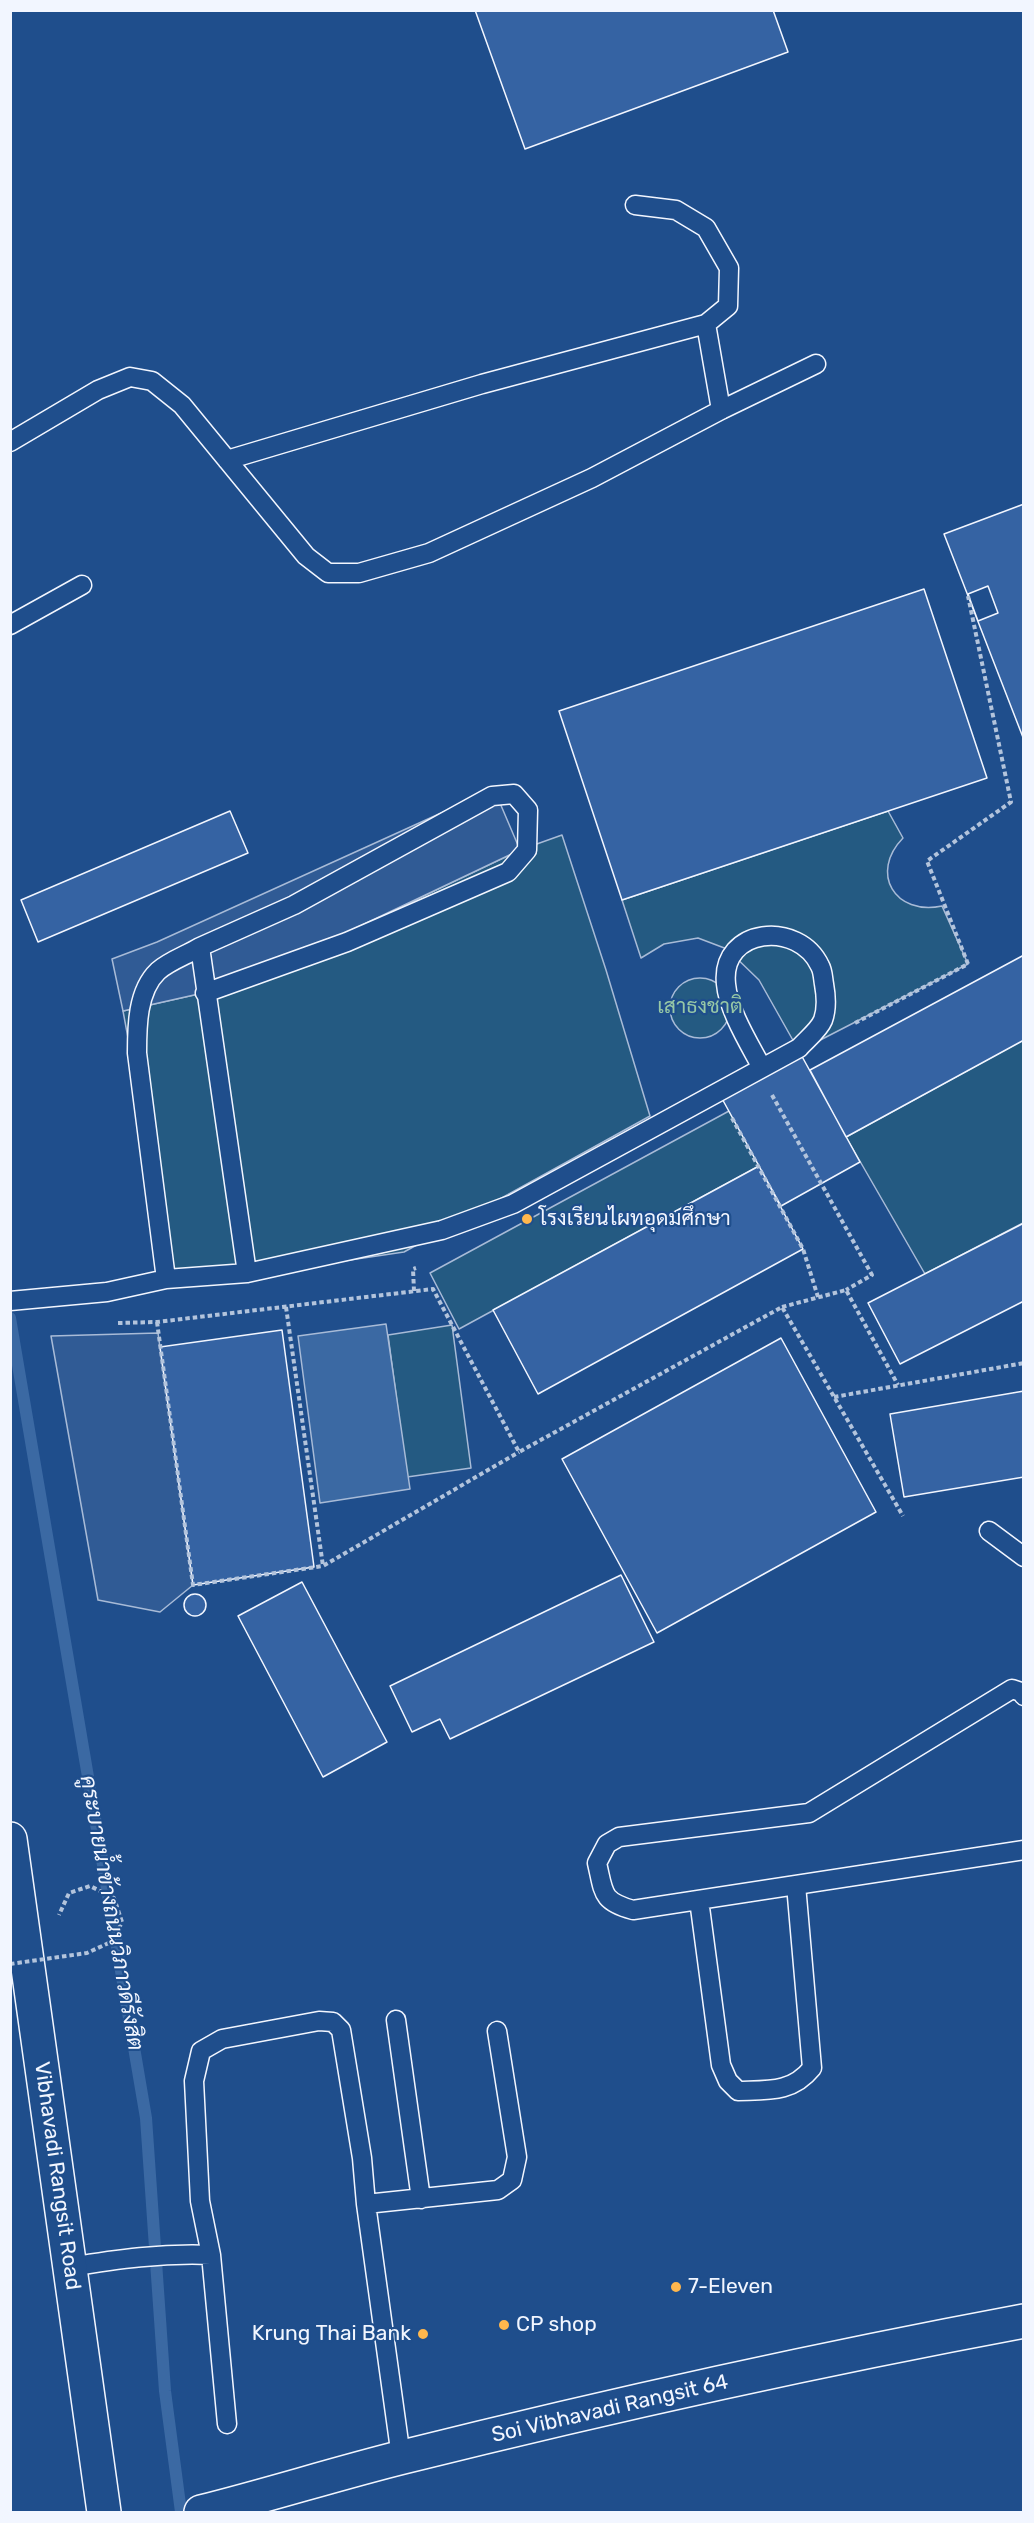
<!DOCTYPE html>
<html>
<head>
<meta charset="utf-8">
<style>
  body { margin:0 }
  #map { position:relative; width:1034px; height:2523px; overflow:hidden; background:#1f4e8c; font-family:Rubik,sans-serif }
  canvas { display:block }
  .frame { position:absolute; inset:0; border:12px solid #f2f6ff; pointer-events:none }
</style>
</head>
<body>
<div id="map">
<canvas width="1034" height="2523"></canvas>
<div class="frame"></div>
</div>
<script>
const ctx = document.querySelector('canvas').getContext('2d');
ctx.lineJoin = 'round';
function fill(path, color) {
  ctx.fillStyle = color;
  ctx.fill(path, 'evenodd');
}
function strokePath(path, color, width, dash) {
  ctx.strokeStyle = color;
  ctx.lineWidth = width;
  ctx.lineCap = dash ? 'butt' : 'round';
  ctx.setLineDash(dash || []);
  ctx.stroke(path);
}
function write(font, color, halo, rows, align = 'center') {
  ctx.font = font + ' Rubik,Sarabun,sans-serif';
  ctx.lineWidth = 4.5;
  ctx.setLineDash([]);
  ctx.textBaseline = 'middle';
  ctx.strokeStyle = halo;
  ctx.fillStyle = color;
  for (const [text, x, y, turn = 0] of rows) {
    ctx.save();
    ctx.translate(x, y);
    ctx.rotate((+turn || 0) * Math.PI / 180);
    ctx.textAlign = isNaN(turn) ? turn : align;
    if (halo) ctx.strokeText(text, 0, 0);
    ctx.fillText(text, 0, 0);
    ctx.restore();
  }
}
const green = new Path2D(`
  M 888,811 L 903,838 C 869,873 895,916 942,906 L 968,964 L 799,1051 L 759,980 L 727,949 L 698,938 L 664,944 L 641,958 L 622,900 Z
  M 562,835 L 606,970 L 650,1116 L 404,1252 L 174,1286 L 123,1011 L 234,986 L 520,850 Z
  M670 1008a30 30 0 1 1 60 0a30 30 0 1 1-60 0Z
  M 1023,1040 L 1023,1223 L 925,1274 L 846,1137 Z
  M 729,1111 L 759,1166 L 459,1329 L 430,1273 Z
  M 452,1325 L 471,1468 L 407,1477 L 388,1335 Z`);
fill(green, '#245a82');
strokePath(green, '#a8bbd7', 1.5);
const parking = new Path2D(`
  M 494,789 L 520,850 L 234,986 L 123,1011 L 112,959 L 157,942 Z
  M 158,1333 L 193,1585 L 160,1612 L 98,1600 L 51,1336 Z`);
fill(parking, '#305b95');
strokePath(parking, '#a8bbd7', 1.5);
const water = new Path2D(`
  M 386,1324 L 410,1489 L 320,1503 L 298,1336 Z`);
fill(water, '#3b69a3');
strokePath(water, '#a8bbd7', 1.5);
strokePath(new Path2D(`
  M 10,1318 L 146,2118 L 165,2391 L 181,2512`), '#3b69a3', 12);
const building = new Path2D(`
  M 475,10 L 773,10 L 788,52 L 525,149 Z
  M 1024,504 L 1024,740 L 944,534 Z
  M 988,586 L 998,613 L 978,621 L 968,594 Z
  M 924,589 L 987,778 L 622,900 L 559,711 Z
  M 230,811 L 248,853 L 38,942 L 21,900 Z
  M 1024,955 L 1024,1040 L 846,1137 L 810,1070 Z
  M 799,1051 L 860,1162 L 781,1206 L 720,1095 Z
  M 759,1166 L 803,1249 L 538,1394 L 493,1310 Z
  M 1024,1223 L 1024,1301 L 900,1364 L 868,1303 Z
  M 282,1330 L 314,1567 L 193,1585 L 160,1347 Z
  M 781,1338 L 876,1512 L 657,1633 L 562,1459 Z
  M 1024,1391 L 1024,1477 L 904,1497 L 890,1414 Z
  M 621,1575 L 654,1642 L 450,1739 L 440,1719 L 412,1732 L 390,1686 Z
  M 302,1582 L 387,1742 L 323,1777 L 238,1616 Z
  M184 1605a11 11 0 1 1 22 0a11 11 0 1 1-22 0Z`);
fill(building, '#3563a3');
strokePath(building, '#f2f6ff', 1.5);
const lane = new Path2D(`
  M 706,324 L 721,410
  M 10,442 L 98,390 L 130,377 L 152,381 L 182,405 L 306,556 L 328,573 L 359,573 L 429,553 L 592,478 L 721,410 L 816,364
  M 227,460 L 482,384 L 706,324 L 728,306 L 729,268 L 706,228 L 676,210 L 635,205
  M 10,625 L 82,585
  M 200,947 L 294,905 L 492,796 L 514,794 L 528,810 L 527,850 L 508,872 L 347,942 L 205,993
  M 166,1279 L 137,1053 C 137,1027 137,991 158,971 C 169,961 187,955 200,947 L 247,1273
  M 10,1301 L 107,1292 L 166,1279 L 247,1273 L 442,1230 L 513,1204 L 799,1048 C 806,1040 819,1030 823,1020 C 827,1009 826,995 824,984 C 823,979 823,971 820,966 C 799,920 720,927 726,984 C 728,1010 750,1045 762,1068
  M 989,1531 L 1024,1557
  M 1024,1696 L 1021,1692 L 1012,1689 L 809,1813 L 619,1837 L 607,1844 L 597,1863 C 604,1893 601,1901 633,1910 L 1024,1850
  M 699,1900 L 721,2065 L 728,2081 L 738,2091 C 768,2090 792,2093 812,2068 L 796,1885
  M 396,2020 L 421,2199
  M 366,2204 L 401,2457
  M 211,2255 L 227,2424
  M 70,2267 C 118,2259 162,2253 211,2255 L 200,2201 L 194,2081 L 201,2051 L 222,2039 L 319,2021 L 333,2022 L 341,2030 L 362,2158 L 366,2204 L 498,2190 L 512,2180 L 517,2157 L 497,2031`);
const street = new Path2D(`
  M 201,2512 C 269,2495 335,2474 403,2457 C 608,2406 815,2360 1024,2321`);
const secondary = new Path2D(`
  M 10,1839 L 104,2512`);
strokePath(lane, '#f2f6ff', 21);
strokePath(street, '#f2f6ff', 36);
strokePath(secondary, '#f2f6ff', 36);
strokePath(new Path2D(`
  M 855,1023 L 968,964 L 927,861 L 1011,802 L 968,596
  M 772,1095 L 872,1275 L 846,1290
  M 732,1118 L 803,1249 L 818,1297
  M 414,1291 L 413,1269 L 416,1268
  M 286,1307 L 323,1566 L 519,1452
  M 782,1307 L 846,1290 L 898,1385
  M 157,1322 L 193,1585 L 323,1566
  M 118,1323 L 157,1322 L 433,1289 L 519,1452 L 782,1307 L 903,1516
  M 834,1397 L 1024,1363`), '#b3c4dc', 4, [4.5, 3]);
strokePath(lane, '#1f4e8c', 18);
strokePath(street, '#1f4e8c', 33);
strokePath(secondary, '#1f4e8c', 33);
strokePath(new Path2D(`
  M 10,1964 L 87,1953 L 113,1941 L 122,1922 L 114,1898 L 90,1886 L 69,1893 L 59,1915`), '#b3c4dc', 4, [4.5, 3]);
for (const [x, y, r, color] of [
  [527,1219,6,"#ffb74d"],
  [676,2287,6,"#ffb74d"],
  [504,2325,6,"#ffb74d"],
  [423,2334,6,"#ffb74d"]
]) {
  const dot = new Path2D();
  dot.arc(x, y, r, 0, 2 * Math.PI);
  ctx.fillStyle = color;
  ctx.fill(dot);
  strokePath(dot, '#1f4e8c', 2);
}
write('21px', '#97c8a6', '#1f4e8c', [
  ["เสาธงชาติ",700,1007]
]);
write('21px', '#f2f6ff', '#1f4e8c', [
  ["โรงเรียนไผทอุดมศึกษา",539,1219],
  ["7-Eleven",688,2287],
  ["CP shop",516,2325],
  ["Krung Thai Bank",411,2334,"right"]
], 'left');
write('21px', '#f2f6ff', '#1f4e8c', [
  ["Vibhavadi Rangsit Road",57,2176,82],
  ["Soi Vibhavadi Rangsit 64",610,2409,-13]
]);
write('italic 22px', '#f2f6ff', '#1f4e8c', [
  ["คูระบายน้ำข้างถนนวิภาวดีรังสิต",111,1913,80]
]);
</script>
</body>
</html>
